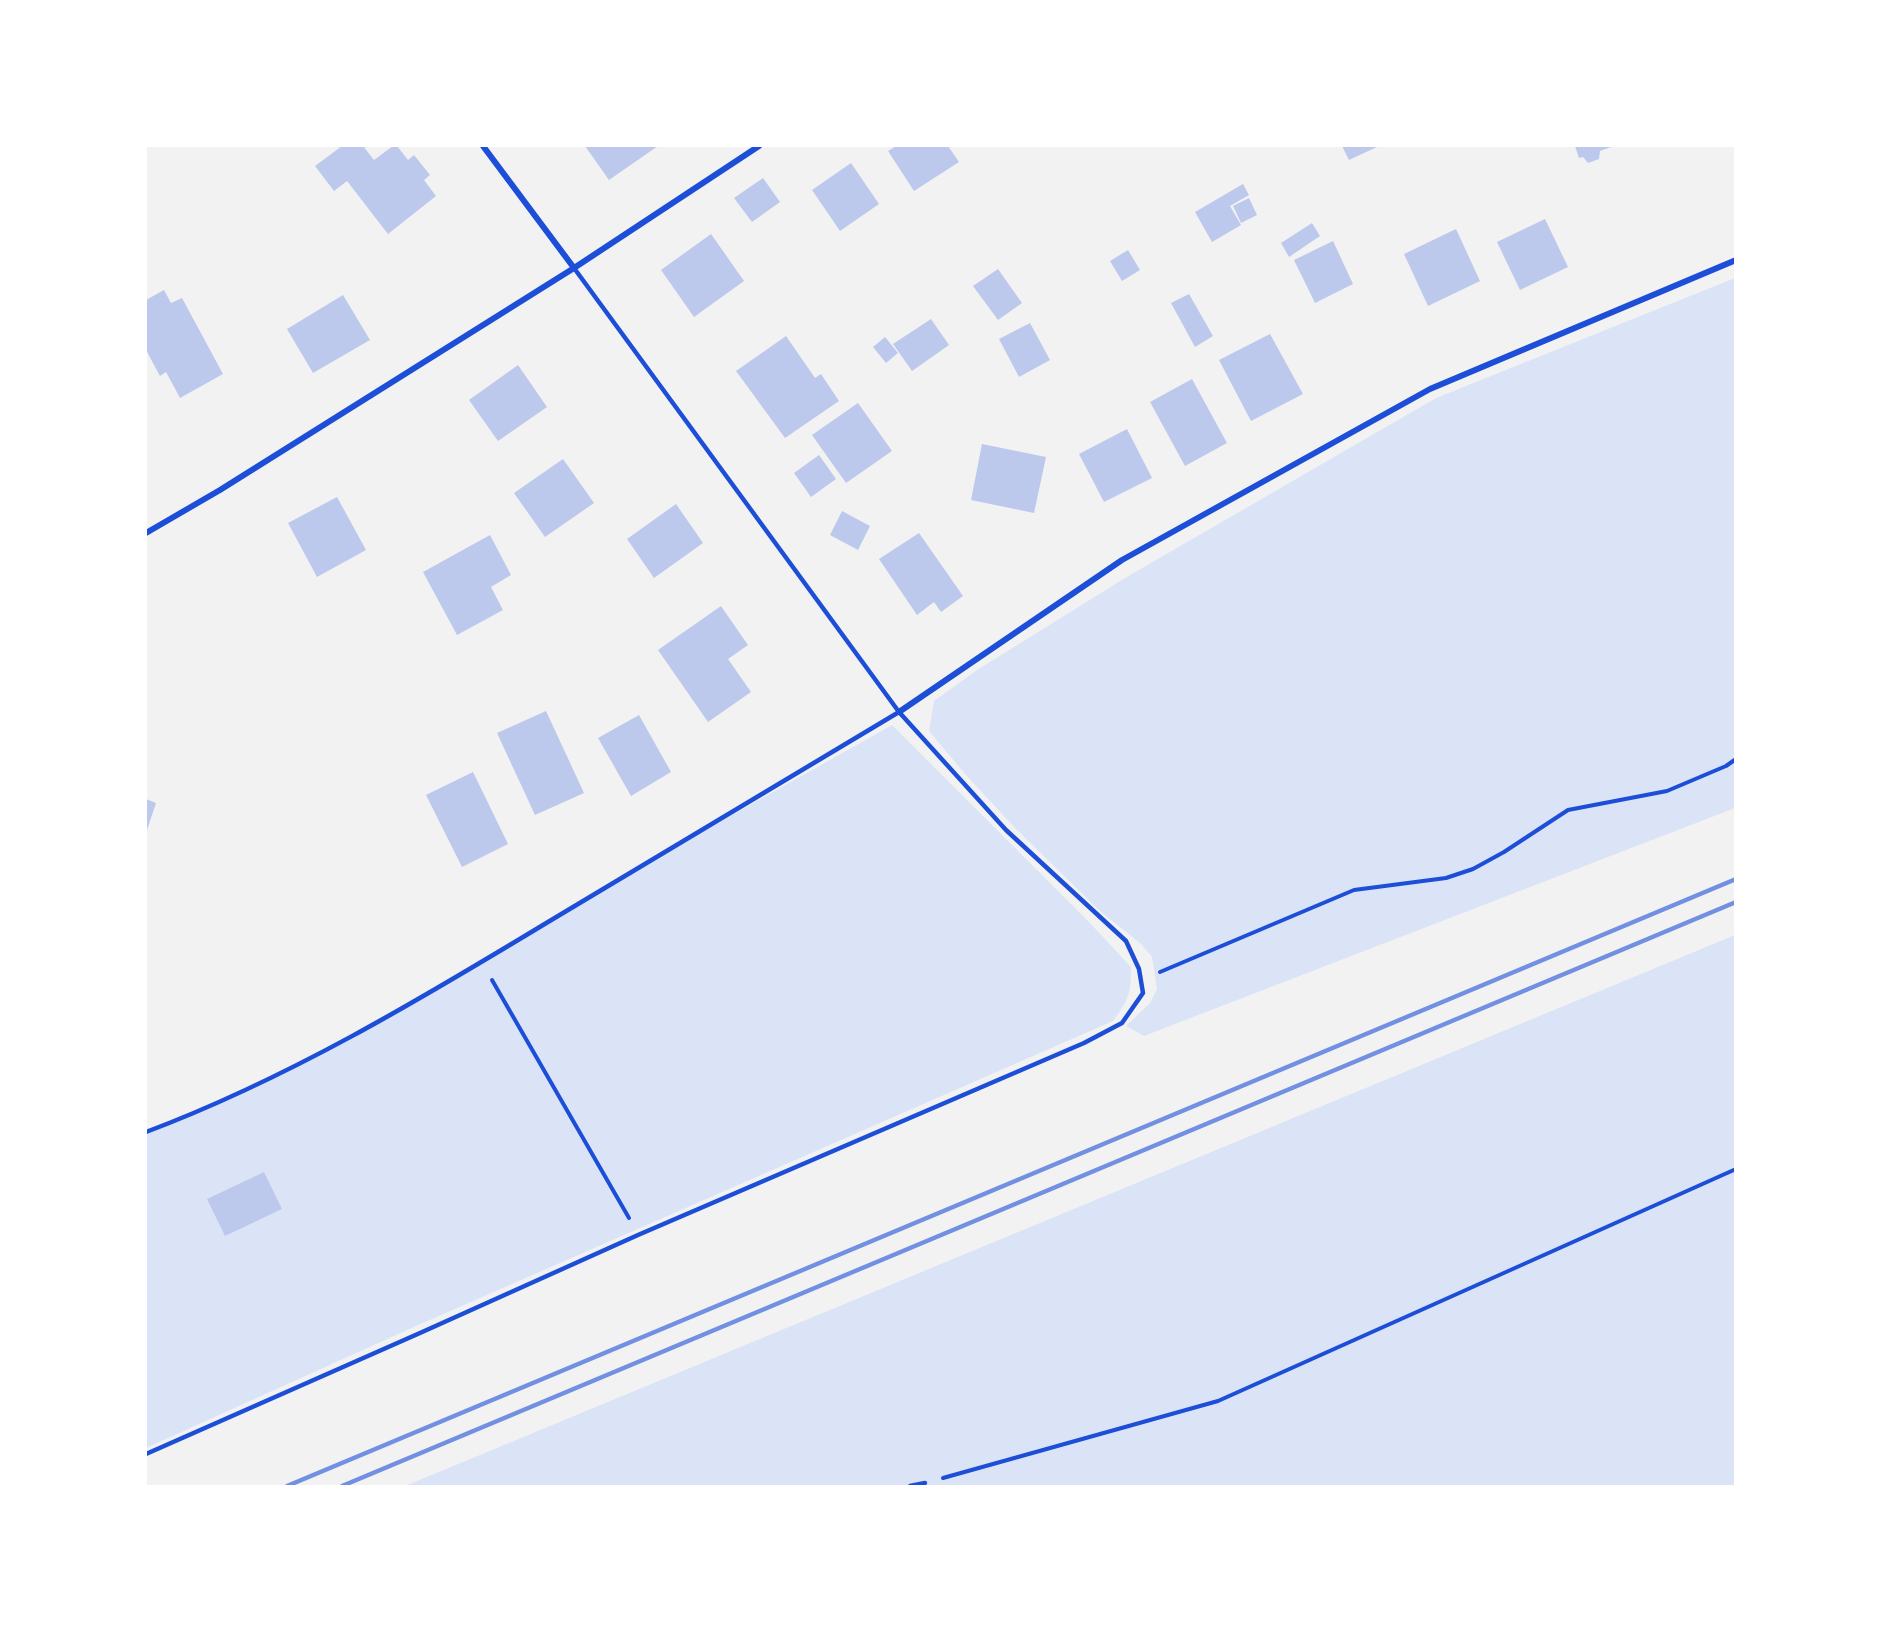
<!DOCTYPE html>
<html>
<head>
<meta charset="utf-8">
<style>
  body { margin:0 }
  #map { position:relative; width:1881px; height:1632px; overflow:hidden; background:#f2f2f2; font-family:"PT Sans Narrow",sans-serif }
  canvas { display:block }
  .frame { position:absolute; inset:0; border:147px solid #fff; pointer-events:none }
</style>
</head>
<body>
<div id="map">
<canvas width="1881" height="1632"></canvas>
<div class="frame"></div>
</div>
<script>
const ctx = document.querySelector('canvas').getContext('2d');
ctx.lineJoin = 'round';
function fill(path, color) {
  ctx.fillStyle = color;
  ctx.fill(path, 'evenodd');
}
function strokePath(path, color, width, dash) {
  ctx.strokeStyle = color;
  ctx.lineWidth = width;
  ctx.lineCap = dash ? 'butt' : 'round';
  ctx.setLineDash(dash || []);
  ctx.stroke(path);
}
fill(new Path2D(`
  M 1735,278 L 1735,808 L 1144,1036 L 1126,1026 L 1150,1003 L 1157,989 L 1152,957 L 1141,944 L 1101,912 L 1016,829 L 965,774 L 929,731 L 934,701 L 977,670 L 1125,578 L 1436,398 Z
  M 892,725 L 1090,923 L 1131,967 C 1131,993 1129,1000 1113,1021 L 416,1326 L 146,1448 L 146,1132 L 198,1112 L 334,1046 L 668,851 Z
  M 1735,935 L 1735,1486 L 405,1486 Z`), '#dbe4f7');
fill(new Path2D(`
  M 342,146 L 363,146 L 374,160 L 393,146 L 397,146 L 408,160 L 414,155 L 430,175 L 424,180 L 436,196 L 388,234 L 347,181 L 334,191 L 315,166 Z
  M 585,146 L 658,146 L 609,180 Z
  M 896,146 L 948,146 L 959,162 L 914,191 L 888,151 Z
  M 1342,146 L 1379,146 L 1349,160 Z
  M 1575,146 L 1614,146 L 1600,151 L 1599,159 L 1588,163 L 1583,157 L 1579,158 Z
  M 851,163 L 879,204 L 840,231 L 812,190 Z
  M 763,178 L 780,202 L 752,222 L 734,198 Z
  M 1243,184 L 1249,195 L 1230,206 L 1241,225 L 1212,242 L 1195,212 Z
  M 1249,198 L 1257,215 L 1241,223 L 1233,206 Z
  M 1545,219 L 1568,267 L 1520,290 L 1497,242 Z
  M 1312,223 L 1320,236 L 1289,257 L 1281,243 Z
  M 1456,229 L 1480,281 L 1428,306 L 1404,254 Z
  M 711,234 L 744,281 L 694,317 L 661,270 Z
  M 1333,241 L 1353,284 L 1315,303 L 1294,260 Z
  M 1128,250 L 1140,270 L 1122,281 L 1110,261 Z
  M 998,269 L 1022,303 L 998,320 L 973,286 Z
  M 164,290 L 171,303 L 182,298 L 223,374 L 180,398 L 166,372 L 160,376 L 146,350 L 146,300 Z
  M 1189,294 L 1213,336 L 1195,347 L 1171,303 Z
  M 343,295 L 370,340 L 313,373 L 287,329 Z
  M 931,319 L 949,345 L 912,371 L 893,344 Z
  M 1030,323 L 1050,360 L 1019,377 L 999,339 Z
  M 1270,334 L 1303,394 L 1251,421 L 1219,360 Z
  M 786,336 L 815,378 L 821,374 L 839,401 L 785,438 L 736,371 Z
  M 885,337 L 898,353 L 886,363 L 873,347 Z
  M 518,365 L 547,407 L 498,441 L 469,400 Z
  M 1192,379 L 1227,443 L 1185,466 L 1150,402 Z
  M 858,403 L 892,451 L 846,483 L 812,435 Z
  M 1127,429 L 1152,478 L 1104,502 L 1079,454 Z
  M 982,444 L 1046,457 L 1034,513 L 971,500 Z
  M 819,455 L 836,479 L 811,497 L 794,473 Z
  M 563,459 L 594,503 L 545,537 L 514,493 Z
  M 337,497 L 366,550 L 317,577 L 288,523 Z
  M 676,504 L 703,543 L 654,578 L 627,539 Z
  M 842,511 L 870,526 L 858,550 L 830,535 Z
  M 919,533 L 963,596 L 941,612 L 934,602 L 917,615 L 879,559 Z
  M 490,535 L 511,575 L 491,587 L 503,610 L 457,635 L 423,572 Z
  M 721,606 L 748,645 L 728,659 L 751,692 L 708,722 L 658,650 Z
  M 546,711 L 584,793 L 535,815 L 497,733 Z
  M 639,715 L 671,772 L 631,796 L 598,738 Z
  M 473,772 L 508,844 L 462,867 L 426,795 Z
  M 146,799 L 156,803 L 146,833 Z
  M 264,1172 L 282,1209 L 225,1236 L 207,1199 Z`), '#bdc9ec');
strokePath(new Path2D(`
  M 1160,972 L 1354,890 L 1446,878 L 1473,869 L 1504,852 L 1568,810 L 1667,791 L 1726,766 L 1736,759
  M 492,980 L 629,1218
  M 943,1478 L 1218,1401 L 1736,1169`), '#1d4ed8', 4);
strokePath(new Path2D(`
  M 146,1132 C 287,1079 419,1000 548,922 C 665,852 782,782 899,712
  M 146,1454 L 420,1333 L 638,1235 L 1084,1043 L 1122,1023 L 1143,993 L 1139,969 L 1126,941 L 1006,830 L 899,712 L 574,268
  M 910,1486 L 925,1483`), '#1d4ed8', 4.5);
strokePath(new Path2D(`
  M 483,146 L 574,268
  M 146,533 L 220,490 L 574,268 L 759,146
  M 899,712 L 1122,560 L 1430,389 L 1736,260`), '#1d4ed8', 6);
strokePath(new Path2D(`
  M 287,1486 L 1736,879
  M 342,1486 L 1736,902`), '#7290e2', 4.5);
</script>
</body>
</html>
